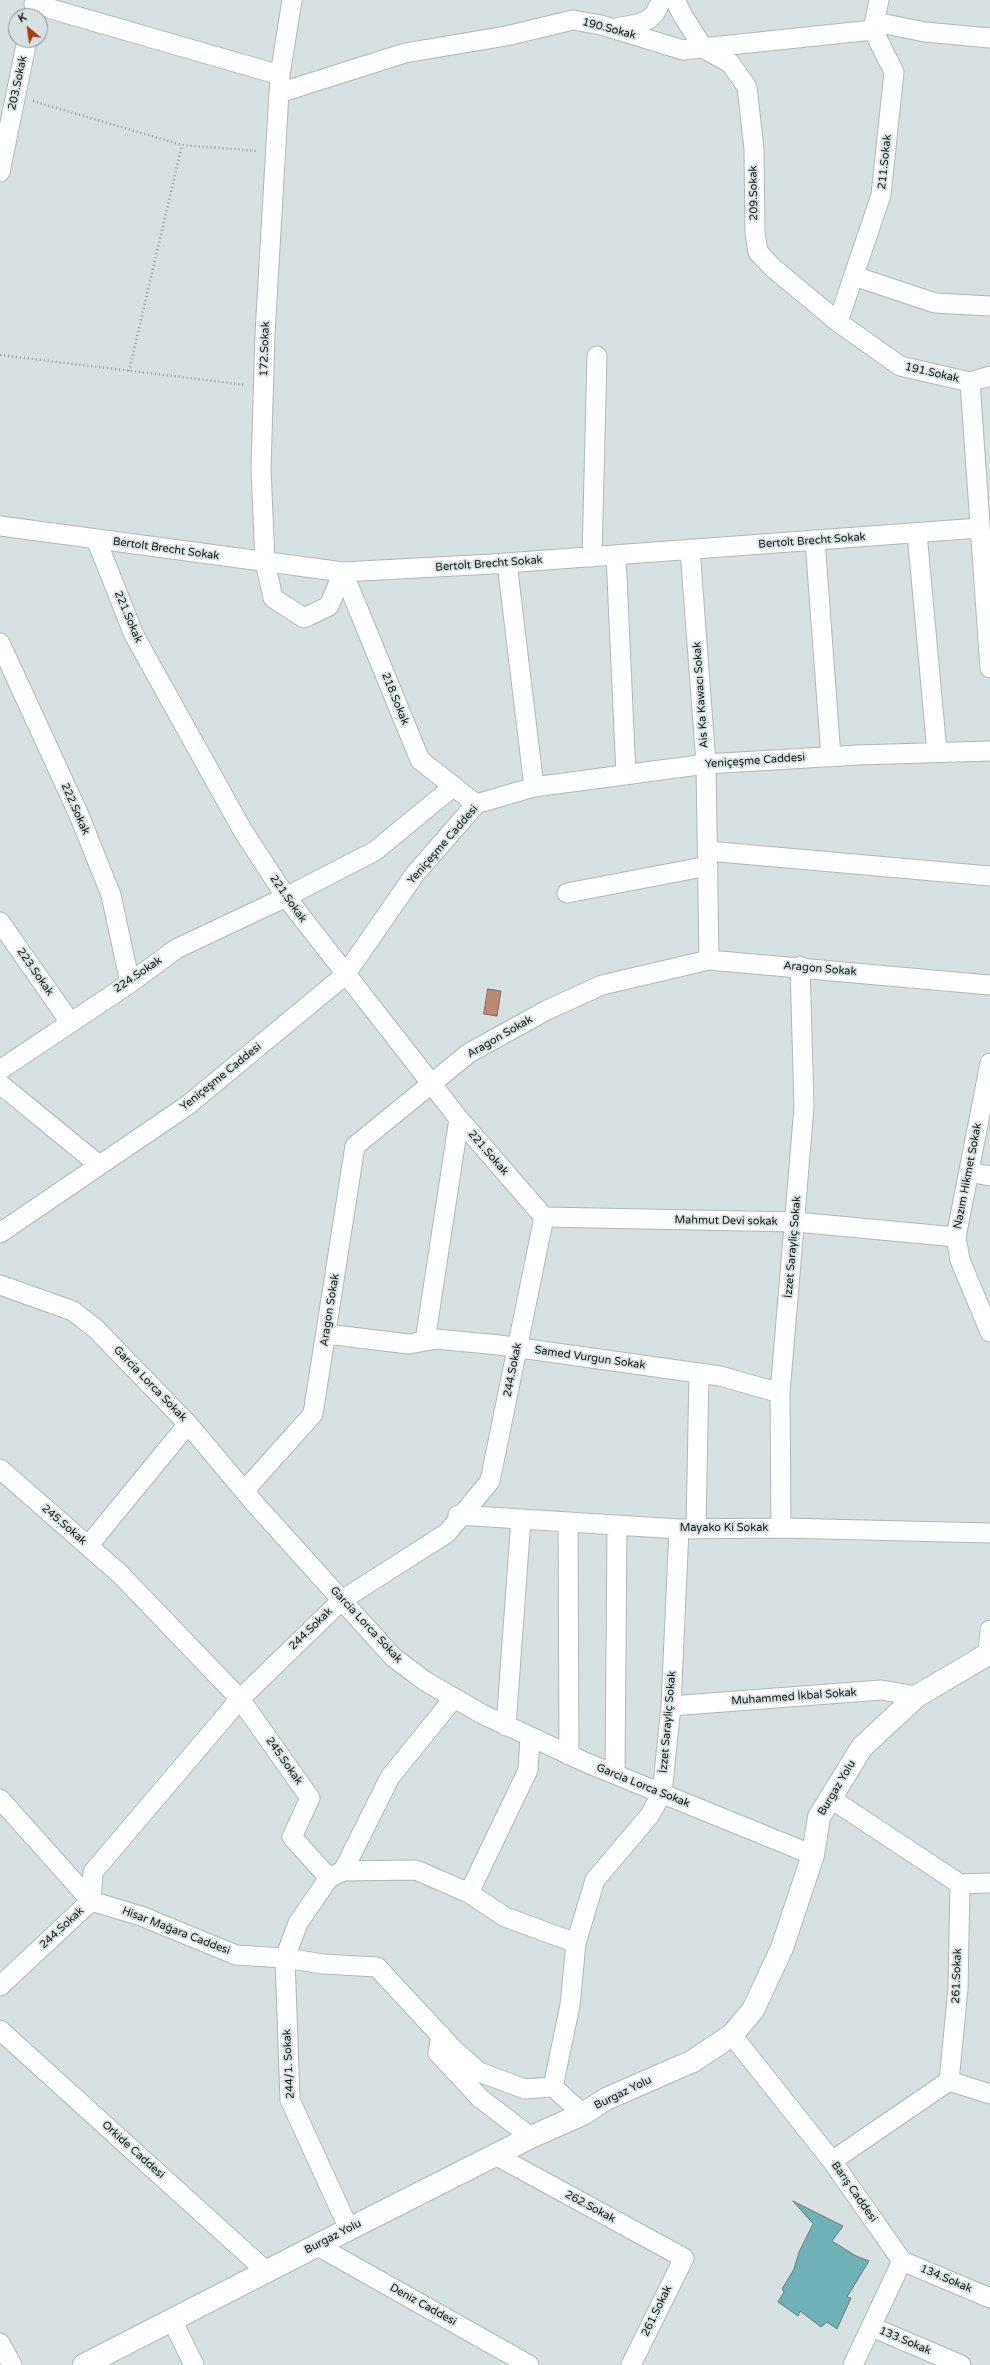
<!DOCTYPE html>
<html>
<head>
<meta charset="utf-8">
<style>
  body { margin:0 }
  #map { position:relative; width:990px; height:2365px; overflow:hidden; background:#d7e1e2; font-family:"Varela Round",sans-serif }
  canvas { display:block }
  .north { position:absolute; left:8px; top:8px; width:40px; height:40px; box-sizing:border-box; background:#d7e1e2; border:1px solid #899090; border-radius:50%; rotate:331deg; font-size:11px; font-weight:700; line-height:16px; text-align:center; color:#131616 }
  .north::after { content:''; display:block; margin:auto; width:14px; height:18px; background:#a23c12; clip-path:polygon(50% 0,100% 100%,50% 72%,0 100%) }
</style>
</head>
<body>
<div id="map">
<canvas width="990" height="2365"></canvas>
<div class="north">K</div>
</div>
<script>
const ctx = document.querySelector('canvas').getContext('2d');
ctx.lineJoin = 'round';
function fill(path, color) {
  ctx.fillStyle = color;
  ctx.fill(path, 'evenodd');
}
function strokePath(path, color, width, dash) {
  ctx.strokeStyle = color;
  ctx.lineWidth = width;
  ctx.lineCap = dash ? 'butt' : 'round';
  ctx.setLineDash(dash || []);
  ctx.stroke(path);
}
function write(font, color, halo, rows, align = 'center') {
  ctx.font = font + ' "Varela Round",sans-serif';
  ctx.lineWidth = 3.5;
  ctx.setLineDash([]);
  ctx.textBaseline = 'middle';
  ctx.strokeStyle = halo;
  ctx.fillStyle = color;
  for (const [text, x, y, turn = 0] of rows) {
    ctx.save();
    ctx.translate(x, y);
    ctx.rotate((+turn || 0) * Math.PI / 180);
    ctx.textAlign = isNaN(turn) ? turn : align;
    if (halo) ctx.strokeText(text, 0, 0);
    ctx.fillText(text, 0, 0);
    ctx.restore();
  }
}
const water = new Path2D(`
  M 488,989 L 501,991 L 497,1016 L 484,1014 Z`);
fill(water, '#bb8978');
strokePath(water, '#89665b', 1);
const building = new Path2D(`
  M 793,2201 L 843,2226 L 832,2241 L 856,2256 L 869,2261 L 847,2297 L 851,2298 L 837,2329 L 827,2322 L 821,2327 L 800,2311 L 798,2316 L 778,2302 L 784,2292 L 782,2289 L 794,2269 L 799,2252 L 813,2224 Z`);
fill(building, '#70b1b5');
strokePath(building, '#717a7b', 1);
const street = new Path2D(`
  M 292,0 L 280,75 L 265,334 L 261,469 L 265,562 L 273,598 L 304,618 L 329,606 L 343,572
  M 675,0 L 683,16 L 704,49 L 730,63 L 747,87 L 754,149 L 755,233 L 758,252 L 772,267 L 838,322 L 900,366 L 970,382 L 990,376
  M 34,4 L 280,75
  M 875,22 L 925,32 L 990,38
  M 615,28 C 639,24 653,25 661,0
  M 279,93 L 405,53 L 506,36 L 573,20 L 601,25 L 683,50 L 873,30
  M 0,172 L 27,40
  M 854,276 L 935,303 L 990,306
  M 838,322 L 881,195 L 894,72 L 873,30 L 879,0
  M 970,382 L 990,668
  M 0,526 L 343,572 L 492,564 L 979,528
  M 917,533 L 937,752
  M 96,539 L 134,635 L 243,831 L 286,897 L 459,1119 L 544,1217
  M 815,540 L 831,757
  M 690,549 L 706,764 L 709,960
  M 616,555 L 626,775
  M 592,557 L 597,356
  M 507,563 L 534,787
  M 343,572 L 420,760 L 476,804
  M 0,643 L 79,815 L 111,895 L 130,983
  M 708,851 L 990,876
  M 567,893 L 708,866
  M 0,922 L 70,1022
  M 990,1063 L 956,1237 L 960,1260 L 990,1332
  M 0,1070 L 130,983 L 176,949 L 286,897 L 375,851 L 454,786
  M 0,1084 L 99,1165
  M 969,1172 L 990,1176
  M 544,1217 L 796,1222 L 956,1237
  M 0,1233 L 188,1105 L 345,975 L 415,874 L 476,804 L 534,787 L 706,764 L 858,755 L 990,751
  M 0,1285 L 73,1311 L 96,1329 L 188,1424 L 256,1505 L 393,1657 L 425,1681 L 482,1714 L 587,1763 L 813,1855
  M 326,1334 L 409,1344 L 436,1339 L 499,1345 L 720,1376 L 780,1393
  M 425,1341 L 459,1119
  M 0,1469 L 120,1574 L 240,1699 L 310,1798 L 292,1837 L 329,1878 L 343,1871 L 416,1870 L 469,1893 L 505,1917 L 576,1943
  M 245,1490 L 313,1414 L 355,1146 L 469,1053 L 547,1010 L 602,985 L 709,960 L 990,985
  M 458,1515 L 679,1529 L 781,1528 L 990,1533
  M 568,1522 L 569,1755
  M 696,1528 L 699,1373
  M 781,1528 L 780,1393 L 804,1107 L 800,966
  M 88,1546 L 188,1424
  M 988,1653 L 990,1630
  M 671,1706 L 881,1690 L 917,1696
  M 506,1726 L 521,1519
  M 615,1774 L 617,1525
  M 830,1798 L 960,1884 L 958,1989 L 949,2081 L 832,2161
  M 0,1799 L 91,1901 L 141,1916 L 236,1955 L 285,1958 L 323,1964 L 377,1967 L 454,2050 L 479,2072 L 525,2089 L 553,2087
  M 343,1871 L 390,1777 L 454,1698
  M 329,1878 L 298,1923 L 285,1958 L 290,2100 L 349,2229
  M 960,1884 L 990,1883
  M 469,1893 L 528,1770 L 530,1737
  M 0,1986 L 91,1901 L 93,1872 L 240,1699 L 342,1600 L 447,1533 L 490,1481 L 544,1217
  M 0,2030 L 266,2271
  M 441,2035 L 438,2053 L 481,2099 L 531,2137
  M 732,2035 L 832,2161 L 902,2261 L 853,2365
  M 949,2081 L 990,2094
  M 583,2114 L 553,2087 L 570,2005 L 576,1943 L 595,1880 L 650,1815 L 662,1793 L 671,1706 L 679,1529
  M 495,2155 L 684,2258 L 631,2365
  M 316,2245 L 529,2365
  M 902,2261 L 990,2298
  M 172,2320 L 194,2365
  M 872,2327 L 961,2365
  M 0,2343 L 12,2365`);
const secondary = new Path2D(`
  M 84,2365 L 357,2225 L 531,2137 L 583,2114 L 606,2099 L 693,2061 L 732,2035 L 753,2010 L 782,1948 L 813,1855 L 819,1817 L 862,1747 L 917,1696 L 990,1653`);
strokePath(street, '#afb8b9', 21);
strokePath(secondary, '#afb8b9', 24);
strokePath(new Path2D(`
  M 33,101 L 182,145 L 257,151
  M 0,355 L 246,385
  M 129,371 L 182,145`), '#939a9b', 2.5, [1, 3]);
strokePath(street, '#fff', 19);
strokePath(secondary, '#fff', 22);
write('11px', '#131616', '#d7e1e2', [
  ["190.Sokak",609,29,15],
  ["203.Sokak",18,83,-78],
  ["211.Sokak",885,162,-84],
  ["209.Sokak",754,193,-91],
  ["172.Sokak",265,349,-88],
  ["191.Sokak",932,373,13],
  ["Bertolt Brecht Sokak",812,541,-4],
  ["Bertolt Brecht Sokak",166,549,8],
  ["Bertolt Brecht Sokak",489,564,-4],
  ["221.Sokak",128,617,67],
  ["Ais Ka Kawacı Sokak",701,695,-94],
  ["218.Sokak",395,699,68],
  ["Yeniçeşme Caddesi",755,761,-4],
  ["222.Sokak",75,809,66],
  ["Yeniçeşme Caddesi",443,845,-49],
  ["221.Sokak",288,899,55],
  ["Aragon Sokak",820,969,5],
  ["223.Sokak",35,972,55],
  ["224.Sokak",138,975,-34],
  ["Aragon Sokak",500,1037,-30],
  ["Yeniçeşme Caddesi",221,1077,-39],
  ["221.Sokak",488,1153,49],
  ["Nazım Hikmet Sokak",968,1176,-79],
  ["Mahmut Devi sokak",726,1221,1],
  ["İzzet Sarayliç Sokak",793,1247,-85],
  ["Aragon Sokak",330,1310,-81],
  ["Samed Vurgun Sokak",590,1358,8],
  ["244.Sokak",513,1370,-79],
  ["Garcia Lorca Sokak",150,1384,46],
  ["245.Sokak",64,1525,41],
  ["Mayako Ki Sokak",724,1528],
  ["Garcia Lorca Sokak",366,1625,47],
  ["244.Sokak",311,1629,-44],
  ["Muhammed İkbal Sokak",794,1697,-4],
  ["İzzet Sarayliç Sokak",668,1722,-85],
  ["245.Sokak",284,1761,55],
  ["Garcia Lorca Sokak",643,1786,22],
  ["Burgaz Yolu",837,1788,-59],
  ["244.Sokak",62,1928,-43],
  ["Hisar Mağara Caddesi",176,1931,21],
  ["261.Sokak",957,1976,-88],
  ["244/1. Sokak",289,2064,-93],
  ["Burgaz Yolu",623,2093,-26],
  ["Orkide Caddesi",133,2150,42],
  ["Barış Caddesi",854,2192,55],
  ["262.Sokak",590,2207,28],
  ["Burgaz Yolu",333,2237,-27],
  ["134.Sokak",946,2279,23],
  ["Deniz Caddesi",423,2305,29],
  ["261.Sokak",657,2311,-64],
  ["133.Sokak",905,2341,23]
]);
</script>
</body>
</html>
